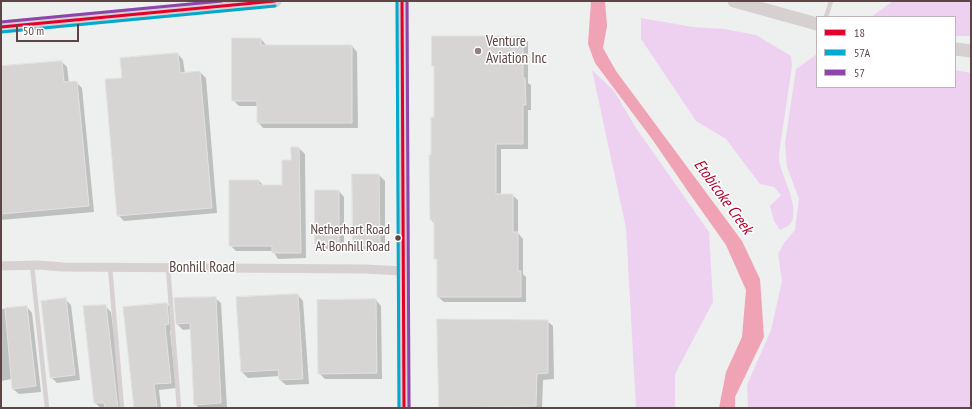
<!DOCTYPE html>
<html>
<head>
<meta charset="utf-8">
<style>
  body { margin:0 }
  #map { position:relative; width:972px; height:409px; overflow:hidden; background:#eeefef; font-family:"PT Sans Narrow",sans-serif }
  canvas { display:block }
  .frame { position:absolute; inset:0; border:2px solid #5c4544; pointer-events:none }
  .legend { position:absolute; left:816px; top:16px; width:140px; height:72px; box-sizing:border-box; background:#fff; border:1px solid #beb5b4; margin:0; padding:5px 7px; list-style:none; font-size:12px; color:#5c4544 }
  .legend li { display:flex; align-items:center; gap:8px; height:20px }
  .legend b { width:20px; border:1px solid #beb5b4 }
  .scale { position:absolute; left:16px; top:24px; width:63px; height:18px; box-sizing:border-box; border:2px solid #5c4544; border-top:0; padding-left:5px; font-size:12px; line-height:14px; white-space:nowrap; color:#5c4544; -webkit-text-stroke:3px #fff; paint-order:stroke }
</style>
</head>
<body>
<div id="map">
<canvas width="972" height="409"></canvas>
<div class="frame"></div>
<ul class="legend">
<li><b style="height:5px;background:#e4002b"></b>18</li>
<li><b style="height:5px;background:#00a9ce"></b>57A</li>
<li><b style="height:5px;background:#8e44ad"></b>57</li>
</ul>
<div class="scale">50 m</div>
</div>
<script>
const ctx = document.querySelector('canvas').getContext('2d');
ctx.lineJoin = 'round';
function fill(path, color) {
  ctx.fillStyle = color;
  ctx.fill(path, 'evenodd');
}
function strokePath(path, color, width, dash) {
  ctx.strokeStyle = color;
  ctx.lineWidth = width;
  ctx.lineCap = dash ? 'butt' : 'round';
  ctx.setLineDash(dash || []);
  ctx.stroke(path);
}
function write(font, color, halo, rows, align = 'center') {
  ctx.font = font + ' "PT Sans Narrow",sans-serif';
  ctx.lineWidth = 3;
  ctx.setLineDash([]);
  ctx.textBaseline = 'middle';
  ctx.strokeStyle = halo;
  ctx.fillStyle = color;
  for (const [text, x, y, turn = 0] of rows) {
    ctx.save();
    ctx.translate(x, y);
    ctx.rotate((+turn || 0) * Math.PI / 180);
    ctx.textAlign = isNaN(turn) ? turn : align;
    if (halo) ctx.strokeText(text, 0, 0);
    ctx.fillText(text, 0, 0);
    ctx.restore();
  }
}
fill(new Path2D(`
  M 893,1 L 971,1 L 971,36 L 955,36 L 955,17 L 871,17 Z
  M 641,18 L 693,27 L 724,29 L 756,35 L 791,56 L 792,66 L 779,153 C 779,158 779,164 781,168 C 785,182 798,206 792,221 C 790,226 784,228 780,230 L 774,221 L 770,206 L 781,195 L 774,187 L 760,184 L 726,139 L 696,121 L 641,39 Z
  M 817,54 L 817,87 L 955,87 L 955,70 L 971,73 L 971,408 L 748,408 L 747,385 L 771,330 L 782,281 L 778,254 L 784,243 L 795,230 L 799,199 L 787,167 L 785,143 L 796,69 Z
  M 592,70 L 614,91 L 636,128 L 709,232 L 713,302 L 675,374 L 675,408 L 636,408 L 626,228 Z`), '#eed1f1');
fill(new Path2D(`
  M 591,1 L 605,1 L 607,26 L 603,48 L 616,71 L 742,241 L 760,279 L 764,337 L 735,397 L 735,408 L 719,408 L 726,372 L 742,337 L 746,290 L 726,245 L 687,190 L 652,139 L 595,63 L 588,44 Z`), '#f1a3b6');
fill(new Path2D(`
  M 523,37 L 528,42 L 528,83 L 531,85 L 531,110 L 528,110 L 528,149 L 501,149 L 501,195 L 512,195 L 518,200 L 518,233 L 523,239 L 523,274 L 526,277 L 526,302 L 444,302 L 438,297 L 438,261 L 435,258 L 435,224 L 431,220 L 435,118 L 435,68 L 433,66 Z
  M 261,39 L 267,46 L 352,46 L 357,52 L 358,128 L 263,128 L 258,122 L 258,106 L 239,106 L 233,100 Z
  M 178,54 L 183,60 L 185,74 L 200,72 L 206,78 L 217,213 L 124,221 L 118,215 L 123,79 Z
  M 62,62 L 67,67 L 69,83 L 76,82 L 82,88 L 94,212 L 1,220 L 1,67 Z
  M 299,148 L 305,154 L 306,258 L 278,259 L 273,251 L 236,251 L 230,245 L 259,181 L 264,186 L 283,186 L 292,161 Z
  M 353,175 L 379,175 L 385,181 L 385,251 L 359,251 L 354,245 Z
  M 339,191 L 344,197 L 344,249 L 322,249 L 316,243 Z
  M 298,295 L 303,301 L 309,384 L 286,385 L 280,380 L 280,376 L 248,378 L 242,372 L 237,298 Z
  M 215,298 L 221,303 L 227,408 L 199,408 L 195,404 L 191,329 L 183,330 L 177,324 Z
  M 65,299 L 71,305 L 80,380 L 57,383 L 51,377 Z
  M 376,300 L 381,306 L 382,379 L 325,379 L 319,373 Z
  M 167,304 L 172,309 L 174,330 L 170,330 L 176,388 L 159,390 L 161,408 L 135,408 Z
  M 105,306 L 111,312 L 123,408 L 101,408 L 95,403 Z
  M 27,307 L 32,313 L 41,392 L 19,394 L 13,389 L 12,379 L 1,381 L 1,309 Z
  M 547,321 L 553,326 L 554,379 L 543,380 L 542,408 L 440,408 Z`), '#0003');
const building = new Path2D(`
  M 432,36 L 523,36 L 523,78 L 525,78 L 526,105 L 523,105 L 523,144 L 496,144 L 496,194 L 513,194 L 513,232 L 518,232 L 518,271 L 521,271 L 521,297 L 437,297 L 437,259 L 434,259 L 434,220 L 430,220 L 429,155 L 431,155 L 431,117 L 434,117 L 434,66 L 432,66 Z
  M 232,38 L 261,38 L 261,45 L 352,45 L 352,123 L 257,123 L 257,101 L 232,101 Z
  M 178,53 L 180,73 L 200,71 L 212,208 L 117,216 L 105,79 L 122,78 L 120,58 Z
  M 62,61 L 64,82 L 77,81 L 89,206 L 1,214 L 1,66 Z
  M 291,147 L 299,147 L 301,253 L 272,253 L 272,246 L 229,246 L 229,180 L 259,180 L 259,185 L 282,185 L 282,160 L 291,160 Z
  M 352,174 L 379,174 L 380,245 L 353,246 Z
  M 315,190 L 339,190 L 339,244 L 315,244 Z
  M 298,294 L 303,379 L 279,380 L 278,370 L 241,372 L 236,297 Z
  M 216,297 L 221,403 L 194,405 L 190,323 L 176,324 L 174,298 Z
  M 66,298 L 75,375 L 50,378 L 41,301 Z
  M 376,299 L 377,373 L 318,374 L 317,300 Z
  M 167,303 L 169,324 L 165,325 L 171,383 L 154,384 L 157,408 L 134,408 L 123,307 Z
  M 106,305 L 118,408 L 105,408 L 104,403 L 94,403 L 83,306 Z
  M 27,306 L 36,386 L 12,389 L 5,308 Z
  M 437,319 L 548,320 L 548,373 L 537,374 L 536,406 L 439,408 Z`);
fill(building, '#d7d5d4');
strokePath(building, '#e1e1e0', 1);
strokePath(new Path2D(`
  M 826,17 L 831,1
  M 32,265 L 47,408
  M 110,267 L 122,408
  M 168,268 L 179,408`), '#d7d1d1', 4.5);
strokePath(new Path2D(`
  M 1,266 L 38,265 L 63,267 L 365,269 L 403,271`), '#d7d1d1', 9);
strokePath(new Path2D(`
  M 402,1 L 404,408
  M 734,1 L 817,24
  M 1,27 L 275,1
  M 955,49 L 971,51`), '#d6d0d0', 13);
strokePath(new Path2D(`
  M 402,1 L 404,408
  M 1,27 L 275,1`), '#e4002b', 3);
strokePath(new Path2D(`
  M 397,1 L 399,408
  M 1,32 L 275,6`), '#00a9ce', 3);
strokePath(new Path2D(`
  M 407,1 L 409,408
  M 1,22 L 222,1`), '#8e44ad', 3);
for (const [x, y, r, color] of [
  [478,51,4,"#8f8080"],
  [398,238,3.5,"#5c4544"]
]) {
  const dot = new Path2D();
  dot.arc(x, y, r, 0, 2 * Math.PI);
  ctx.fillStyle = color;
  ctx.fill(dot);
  strokePath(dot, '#fff', 1.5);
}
write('14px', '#5c4544', '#fff', [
  ["Netherhart Road",390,230],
  ["At Bonhill Road",390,247]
], 'right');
write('15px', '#5c4544', '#fff', [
  ["Venture",486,42],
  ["Aviation Inc",486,59]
], 'left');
write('15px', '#5c4544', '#fff', [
  ["Bonhill Road",202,268]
]);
write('italic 16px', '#b1022d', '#fff', [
  ["Etobicoke Creek",723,197,54]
]);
</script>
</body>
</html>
